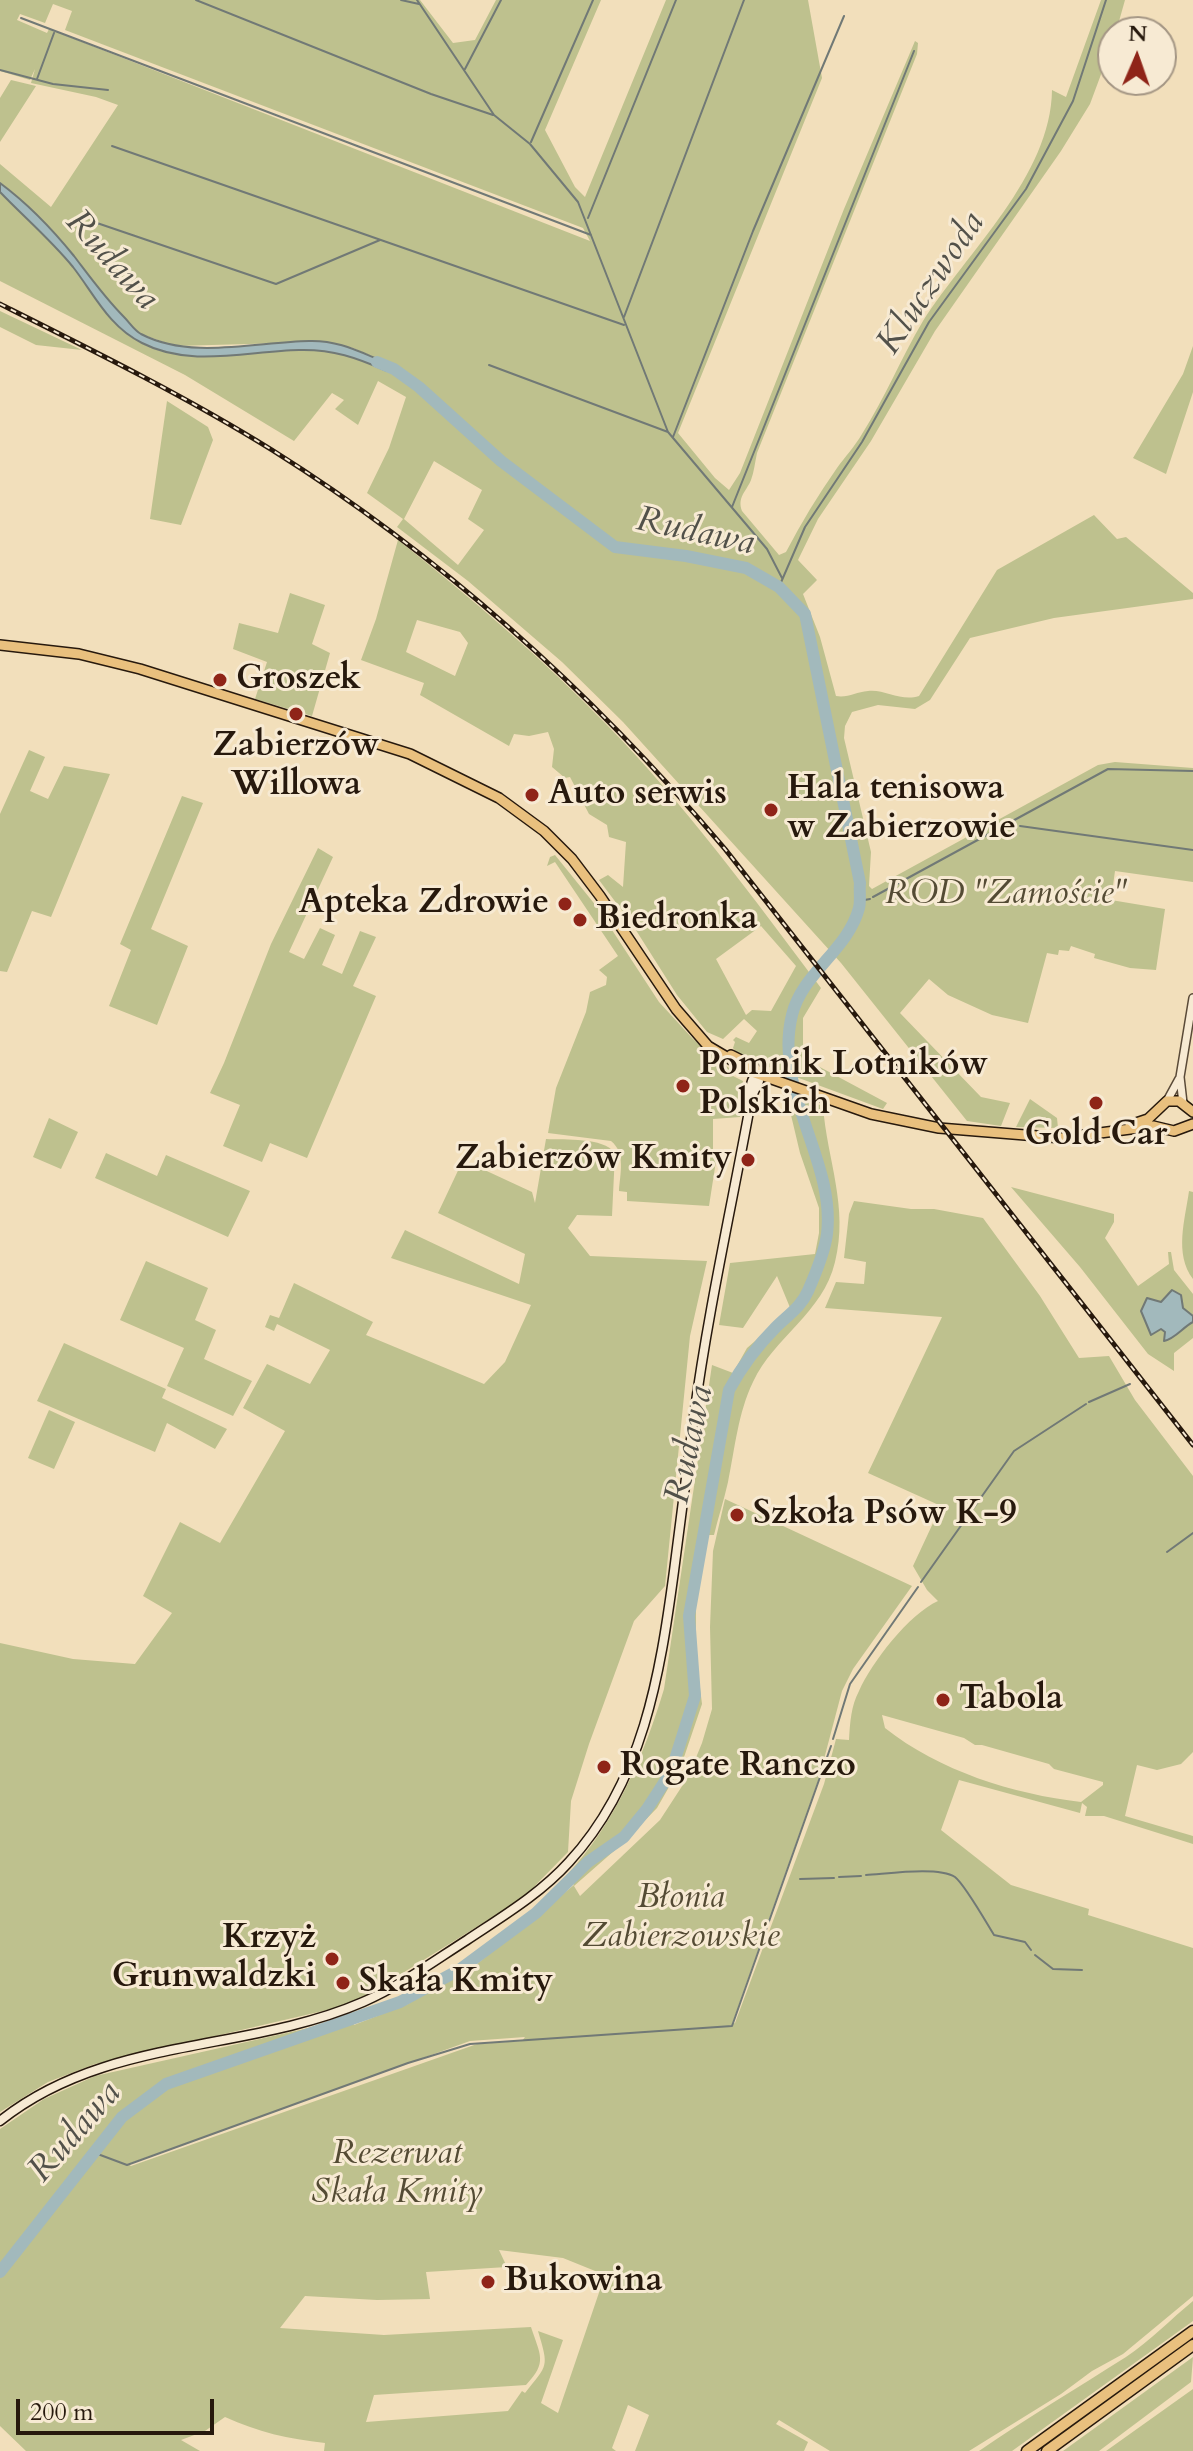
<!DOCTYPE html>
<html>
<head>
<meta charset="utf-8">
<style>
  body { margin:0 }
  #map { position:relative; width:1193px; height:2451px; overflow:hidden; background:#f2dfbb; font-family:Cardo,serif }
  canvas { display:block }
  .north { position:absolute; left:1097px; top:16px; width:80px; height:80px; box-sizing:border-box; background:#f7ead3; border:2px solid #a49684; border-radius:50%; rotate:2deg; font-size:22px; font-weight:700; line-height:32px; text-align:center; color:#27190d }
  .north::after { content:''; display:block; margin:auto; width:28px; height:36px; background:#8f2418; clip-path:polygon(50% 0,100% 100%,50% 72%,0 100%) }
  .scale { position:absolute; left:16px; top:2399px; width:198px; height:36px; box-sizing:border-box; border:4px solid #27190d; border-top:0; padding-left:10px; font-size:24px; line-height:28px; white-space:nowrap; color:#27190d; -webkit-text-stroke:6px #f7ead3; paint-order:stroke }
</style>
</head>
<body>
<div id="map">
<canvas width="1193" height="2451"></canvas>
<div class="north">N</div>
<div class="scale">200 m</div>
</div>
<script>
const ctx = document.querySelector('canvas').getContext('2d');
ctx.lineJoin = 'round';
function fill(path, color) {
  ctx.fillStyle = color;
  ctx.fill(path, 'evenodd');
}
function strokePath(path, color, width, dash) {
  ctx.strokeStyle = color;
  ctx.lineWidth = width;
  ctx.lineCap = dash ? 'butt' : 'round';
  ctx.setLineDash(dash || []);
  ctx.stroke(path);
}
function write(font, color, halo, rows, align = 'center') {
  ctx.font = font + ' Cardo,serif';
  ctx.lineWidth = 6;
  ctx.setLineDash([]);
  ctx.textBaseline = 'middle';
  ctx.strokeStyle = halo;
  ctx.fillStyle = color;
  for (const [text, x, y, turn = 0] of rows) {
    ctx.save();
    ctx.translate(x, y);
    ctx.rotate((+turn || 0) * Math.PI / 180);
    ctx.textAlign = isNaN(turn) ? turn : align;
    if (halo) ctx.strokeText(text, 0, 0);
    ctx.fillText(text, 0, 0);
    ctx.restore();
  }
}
fill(new Path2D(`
  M 0,0 L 420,0 L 453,43 L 475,40 L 496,0 L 601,0 L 545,130 L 575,187 L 585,197 L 666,0 L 808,0 L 822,78 L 678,433 L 715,478 L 729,490 L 740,473 L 844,209 L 915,41 L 918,43 L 917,54 L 757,453 C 755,462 754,472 751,480 C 746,492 737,497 742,511 L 779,555 L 786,552 C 801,523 818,495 837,468 C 845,457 855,446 862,434 C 885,398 901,358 923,321 C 967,252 1051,176 1052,90 L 1066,97 L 1101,0 L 1125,0 L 1116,32 L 1113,32 L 1106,61 L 1090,104 L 1061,151 L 935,331 L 871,441 L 818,519 L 798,560 L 817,580 L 803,594 L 820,637 L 836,696 C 848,698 856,692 868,691 C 885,689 901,702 919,696 L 997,570 L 1094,515 L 1117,539 L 1126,537 L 1193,593 L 1193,599 L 1054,618 L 970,638 L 930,700 L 915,709 L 878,705 L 852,712 L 845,726 L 844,738 L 871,852 L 869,886 L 872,889 L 1098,765 L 1115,762 L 1193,768 L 1193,882 L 1115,871 L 1111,900 L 1165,909 L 1156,970 L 1130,968 L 1094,958 L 1095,954 L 1071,946 L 1069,951 L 1059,950 L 1058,955 L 1047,953 L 1028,1023 L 992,1015 L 948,995 L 929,979 L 900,1013 L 981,1097 L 1010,1103 L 1001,1126 L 967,1121 L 841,963 L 623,722 L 562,662 L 468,581 L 397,527 L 403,519 L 367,493 L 389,448 L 406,397 L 378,381 L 358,425 L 335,409 L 344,400 L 332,393 L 294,441 L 185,375 L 0,281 L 0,192 C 24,217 52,240 73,267 C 94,294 109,327 141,343 C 189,368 248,351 298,349 C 331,348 358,358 386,371 L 390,364 L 353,348 L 322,342 L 175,346 L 141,334 L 112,307 L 10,190 L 0,183 L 0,164 L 51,207 L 118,105 L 96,97 L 31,83 L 35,69 L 30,80 L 0,71 ZM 53,4 L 72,11 L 65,30 L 583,228 L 590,241 L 49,29 L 47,33 L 17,20 L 20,14 L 45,23 ZM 434,461 L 482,490 L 468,519 L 484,530 L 458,565 L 404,519 Z
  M 11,80 L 36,86 L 0,142 L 0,98 Z
  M 0,311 L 82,350 L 36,345 L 0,327 Z
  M 1193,346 L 1193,392 L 1166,474 L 1133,458 L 1183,374 Z
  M 167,401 L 208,427 L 213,440 L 181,525 L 150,519 Z
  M 398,540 C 471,598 542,658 607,725 C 686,806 753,897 821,988 L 803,1018 L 803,1058 L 887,1103 L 883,1109 L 739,1056 L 733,1048 L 735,1042 L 733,1040 L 736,1037 L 749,1043 L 757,1031 L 744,1019 L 723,1039 L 707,1032 L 677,995 L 632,924 L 599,880 L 608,875 L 623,887 L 626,842 L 609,837 L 607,825 L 589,814 L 570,777 L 565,778 L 552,767 L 554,749 L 548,732 L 529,736 L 514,734 L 509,746 L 420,695 L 424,683 L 361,660 L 376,619 ZM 417,620 L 460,632 L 468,643 L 455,676 L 406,652 ZM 761,926 L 796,966 L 771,1011 L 752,1010 L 746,1015 L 716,959 Z
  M 290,593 L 325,605 L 312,644 L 330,653 L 312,716 L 255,699 L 267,662 L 233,649 L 239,623 L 278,633 Z
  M 29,750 L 45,757 L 30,791 L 48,799 L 64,766 L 110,774 L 51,917 L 32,911 L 7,972 L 0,971 L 0,814 Z
  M 182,796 L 203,803 L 151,929 L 188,946 L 157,1025 L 109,1006 L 131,950 L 120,944 Z
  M 318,848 L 333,857 L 289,952 L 304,959 L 320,928 L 335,935 L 322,965 L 342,974 L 360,931 L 376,937 L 353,986 L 376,996 L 307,1158 L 270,1143 L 262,1162 L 223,1146 L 240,1105 L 210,1093 L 224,1063 L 271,944 Z
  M 555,855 L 597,907 L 659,1002 L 693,1039 L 729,1068 L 731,1075 L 743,1081 L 740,1117 L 713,1119 L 713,1158 L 716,1161 L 709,1206 L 627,1201 L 627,1192 L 619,1191 C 620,1174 626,1153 611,1141 L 548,1133 L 556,1088 L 586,1012 L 590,992 L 606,985 L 607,977 L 599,970 L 618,956 L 555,862 L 547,866 L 550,857 Z
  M 786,1094 L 823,1106 C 827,1160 849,1207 835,1262 C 823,1313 774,1337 753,1382 C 738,1413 735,1448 728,1482 C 724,1500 718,1518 714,1535 L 706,1535 L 696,1591 L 696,1656 L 702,1704 L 681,1766 L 657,1808 L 623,1843 L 574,1886 L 580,1896 L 660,1820 L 688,1777 L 702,1743 L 712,1709 L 710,1627 L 713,1551 L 725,1499 L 912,1586 L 853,1669 L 842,1691 L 819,1778 L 732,2024 L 735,2023 L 824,1784 L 836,1739 L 849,1740 C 850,1723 851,1706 859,1691 C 872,1662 909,1614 938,1601 L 927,1590 L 913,1566 L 941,1506 L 868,1473 L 942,1317 L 825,1308 L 836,1282 L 864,1284 L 866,1262 L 844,1258 L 849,1214 L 854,1201 L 911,1209 L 934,1209 L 983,1218 L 1040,1296 L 1079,1358 L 1109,1356 L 1135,1400 L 1193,1476 L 1193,1752 L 1181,1764 L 1157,1770 L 1137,1765 L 1125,1816 L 1193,1836 L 1193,1844 L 1104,1816 L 1085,1816 L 1087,1807 L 1082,1803 L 1080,1813 L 959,1780 L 941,1830 L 1011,1885 L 1089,1909 L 1088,1915 L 1193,1948 L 1193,2296 L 1123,2354 L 1092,2371 L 1061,2394 L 969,2451 L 830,2451 L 779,2420 L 776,2424 L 808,2442 L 804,2451 L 635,2451 L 649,2415 L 628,2405 L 612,2448 L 616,2451 L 324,2451 L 325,2443 C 288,2439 258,2432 225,2417 L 205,2431 L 181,2440 L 200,2451 L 26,2451 L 0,2426 L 0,2129 L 44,2099 L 95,2076 L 322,2025 L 351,2015 L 354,2025 L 408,2004 L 477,1964 L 574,1885 L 567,1875 C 615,1823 644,1756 664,1689 L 712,1365 L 733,1373 L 747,1348 L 791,1310 L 777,1276 L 743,1328 L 719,1325 L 730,1263 L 815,1254 L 819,1233 L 819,1208 L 800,1153 ZM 882,1715 L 964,1738 L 975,1745 L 982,1745 L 1049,1764 L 1054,1769 L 1103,1782 L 1103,1785 L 1081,1802 C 1013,1794 939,1771 885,1728 ZM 525,2037 L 522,2041 L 477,2044 L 131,2166 L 128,2164 L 470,2041 ZM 499,2250 L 563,2258 L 605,2275 L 558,2413 L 541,2403 L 563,2340 L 538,2331 C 549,2368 548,2364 525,2393 L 522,2391 L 508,2411 L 366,2422 L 374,2395 L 526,2385 C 548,2362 540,2355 531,2327 L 384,2335 L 280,2328 L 305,2296 L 377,2300 L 430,2299 L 426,2272 L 507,2267 Z
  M 1030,1099 L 1057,1118 L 1058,1128 L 1016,1127 Z
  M 49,1118 L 78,1132 L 61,1169 L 33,1157 Z
  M 546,1139 C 565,1140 603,1137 615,1153 L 612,1216 L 577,1215 L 568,1228 L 590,1256 L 707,1261 L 690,1336 L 665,1586 L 634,1621 L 589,1744 L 571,1801 L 568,1852 L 523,1898 L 353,2004 L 95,2064 L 48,2082 L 0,2112 L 0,1643 L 73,1659 L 135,1664 L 172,1613 L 143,1596 L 180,1522 L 220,1543 L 285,1431 L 243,1408 L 267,1364 L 310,1384 L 330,1350 L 277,1324 L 274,1331 L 265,1327 L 270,1315 L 279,1318 L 294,1283 L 373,1322 L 366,1335 L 484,1384 L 505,1362 L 531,1305 L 391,1258 L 405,1230 L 519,1284 L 525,1254 L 438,1213 L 463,1160 L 532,1192 L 535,1203 Z
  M 106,1153 L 157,1176 L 166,1155 L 250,1191 L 228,1237 L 95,1178 Z
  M 1011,1187 L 1114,1214 L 1114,1222 L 1105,1238 L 1138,1286 L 1169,1264 L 1168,1252 L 1171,1252 L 1174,1270 L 1193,1294 L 1193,1338 L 1174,1353 L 1174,1371 L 1148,1354 L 1080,1267 Z
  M 1189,1191 L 1193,1192 L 1193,1279 C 1174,1254 1185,1220 1189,1191 Z
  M 146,1261 L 208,1288 L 195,1320 L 216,1330 L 204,1359 L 252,1381 L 233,1416 L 167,1386 L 184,1348 L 120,1320 Z
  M 64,1343 L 166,1389 L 162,1398 L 227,1429 L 215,1449 L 167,1423 L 155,1452 L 37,1401 Z
  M 49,1410 L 75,1422 L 54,1469 L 28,1458 Z
  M 1193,2301 L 1193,2321 L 1012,2451 L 979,2451 C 1027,2418 1077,2388 1126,2357 C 1150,2341 1171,2319 1193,2301 Z
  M 1193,2357 L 1191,2382 L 1099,2451 L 1063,2451 Z
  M 1193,2389 L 1193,2451 L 1106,2451 Z`), '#bec18e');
const water = new Path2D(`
  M 0,183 C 27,203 53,230 74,256 C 90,277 105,298 124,317 C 130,323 134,330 141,334 C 191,360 256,342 309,341 C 341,340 363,354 390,364 L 387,371 C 357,358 333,349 299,350 C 247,351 190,368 142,343 C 109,327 94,294 73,267 C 51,240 24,217 0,192 Z
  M 1172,1290 L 1181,1295 L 1183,1308 L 1193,1316 L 1193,1322 C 1183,1327 1175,1339 1164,1341 L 1165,1332 L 1161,1329 L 1151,1335 L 1141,1311 L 1147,1298 L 1161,1302 Z`);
fill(water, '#a2b9bc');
strokePath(water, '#717976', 2);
strokePath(new Path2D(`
  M 196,0 L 431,94 L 493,115
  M 401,0 L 419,4
  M 417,0 L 494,115 L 530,144 L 578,202 L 668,432 L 767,549 L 782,578
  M 21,18 L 591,235
  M 465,69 L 501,0
  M 0,70 L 53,84 L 108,90
  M 37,79 L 54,33
  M 531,142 L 593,0
  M 112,146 L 624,325
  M 588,218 L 676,0
  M 97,223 L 276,284 L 380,240
  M 624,317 L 744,0
  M 489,365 L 668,432
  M 673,437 L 753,231 L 844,16
  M 732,507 L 914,51
  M 779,587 L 805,527 L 862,442 L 929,322 L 1026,189 L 1073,101 L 1106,0
  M 1020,826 L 1193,850
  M 873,897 L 1108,769 L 1193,771
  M 859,901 L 870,899
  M 1089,1402 L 1130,1384
  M 1167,1552 L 1193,1533
  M 921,1582 L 1014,1451 L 1086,1404
  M 833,1739 L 850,1684 L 918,1587
  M 866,1875 C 886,1874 938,1866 955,1877 C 965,1885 986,1922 994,1935 L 1025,1942 L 1031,1950
  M 839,1877 L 861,1876
  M 800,1879 L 834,1878
  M 1035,1955 L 1053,1969 L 1082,1970
  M 95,2153 L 127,2165 L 408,2063 L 470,2044 L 732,2026 L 831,1746`), '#717976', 2);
strokePath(new Path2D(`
  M 0,2272 L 122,2117 L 166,2084 L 400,2002 L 459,1970 L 536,1913 L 588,1862 L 624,1837 L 647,1809 L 671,1772 L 695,1696 L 689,1616 L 729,1390 C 742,1366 757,1346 776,1327 C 788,1315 801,1307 808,1291 C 815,1275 825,1251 827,1234 C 836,1161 773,1092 792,1015 C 802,973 848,950 859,908 C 861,900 859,891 860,883 L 805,614 L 779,587 L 746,568 L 686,556 L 615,547 L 501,461 L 419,387 L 394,369 L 377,362`), '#a2b9bc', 12);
const tertiary = new Path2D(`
  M 1167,1101 L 1179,1079
  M 1183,1103 L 1180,1077 L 1193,998`);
const secondary = new Path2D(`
  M 752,1096 L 759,1081 L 758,1072
  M 0,2121 C 106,2036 246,2053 363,2002 C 400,1986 434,1961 467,1940 C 503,1916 540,1894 569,1862 C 643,1782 660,1675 674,1571 C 681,1519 687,1468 694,1416 C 708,1312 731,1209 750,1106 C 752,1092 747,1083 758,1072`);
const primary = new Path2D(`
  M 0,645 L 79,654 L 140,669 L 410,754 L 499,798 L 544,831 L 572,859 L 600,896 L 676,1009 L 708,1046 L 752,1072 L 871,1114 L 939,1128 L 1062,1138 L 1153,1126 L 1174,1131 L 1193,1124
  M 731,1055 L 753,1066 L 758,1072
  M 1130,1125 L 1148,1119 L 1167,1101 L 1179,1101 L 1193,1112`);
const motorway = new Path2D(`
  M 1027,2451 L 1193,2331
  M 1047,2451 L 1193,2345`);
strokePath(tertiary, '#5a4a38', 10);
strokePath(secondary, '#27190d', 11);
strokePath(primary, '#27190d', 12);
strokePath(motorway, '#27190d', 13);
strokePath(tertiary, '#f7ead3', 7);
strokePath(secondary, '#f7ead3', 8);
strokePath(primary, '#e9c07e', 9);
strokePath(motorway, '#e9c07e', 10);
const rail = new Path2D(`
  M 0,304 C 92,350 185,396 272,450 C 444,558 594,694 725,849 L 1193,1445`);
strokePath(rail, '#27190d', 5);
strokePath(rail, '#f7ead3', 2, [6]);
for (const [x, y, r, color] of [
  [220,680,8,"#8f2418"],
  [296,714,8,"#8f2418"],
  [532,795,8,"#8f2418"],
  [771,810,8,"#8f2418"],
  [565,904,8,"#8f2418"],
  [580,920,8,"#8f2418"],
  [683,1086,8,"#8f2418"],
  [1096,1103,8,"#8f2418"],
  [748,1160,8,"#8f2418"],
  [737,1515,8,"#8f2418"],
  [943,1700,8,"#8f2418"],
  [604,1767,8,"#8f2418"],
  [332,1959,8,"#8f2418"],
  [343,1983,8,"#8f2418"],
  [488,2282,8,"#8f2418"]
]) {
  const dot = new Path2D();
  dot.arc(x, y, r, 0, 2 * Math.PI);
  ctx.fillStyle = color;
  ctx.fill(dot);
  strokePath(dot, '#f7ead3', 3);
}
write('bold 34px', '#27190d', '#f7ead3', [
  ["Groszek",236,680],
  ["Zabierzów",296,747,"center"],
  ["Willowa",296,786,"center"],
  ["Hala tenisowa",787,790],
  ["w Zabierzowie",787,829],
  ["Auto serwis",548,795],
  ["Apteka Zdrowie",549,904,"right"],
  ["Biedronka",596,920],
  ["Pomnik Lotników",699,1066],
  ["Polskich",699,1105],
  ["Gold Car",1096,1136,"center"],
  ["Zabierzów Kmity",732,1160,"right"],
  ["Szkoła Psów K-9",753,1515],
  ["Tabola",959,1700],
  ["Rogate Ranczo",620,1767],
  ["Krzyż",316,1939,"right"],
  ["Grunwaldzki",316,1978,"right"],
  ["Skała Kmity",359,1983],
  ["Bukowina",504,2282]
], 'left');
write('italic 34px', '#544b34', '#f7ead3', [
  ["ROD \"Zamoście\"",1006,895],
  ["Błonia",681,1899],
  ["Zabierzowskie",681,1938],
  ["Rezerwat",397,2155],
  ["Skała Kmity",397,2194]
]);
write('italic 36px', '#52514a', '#f7ead3', [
  ["Rudawa",111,261,48],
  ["Kluczwoda",932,284,-56],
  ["Rudawa",695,533,12],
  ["Rudawa",691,1445,-78],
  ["Rudawa",76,2133,-49]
]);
</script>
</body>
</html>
